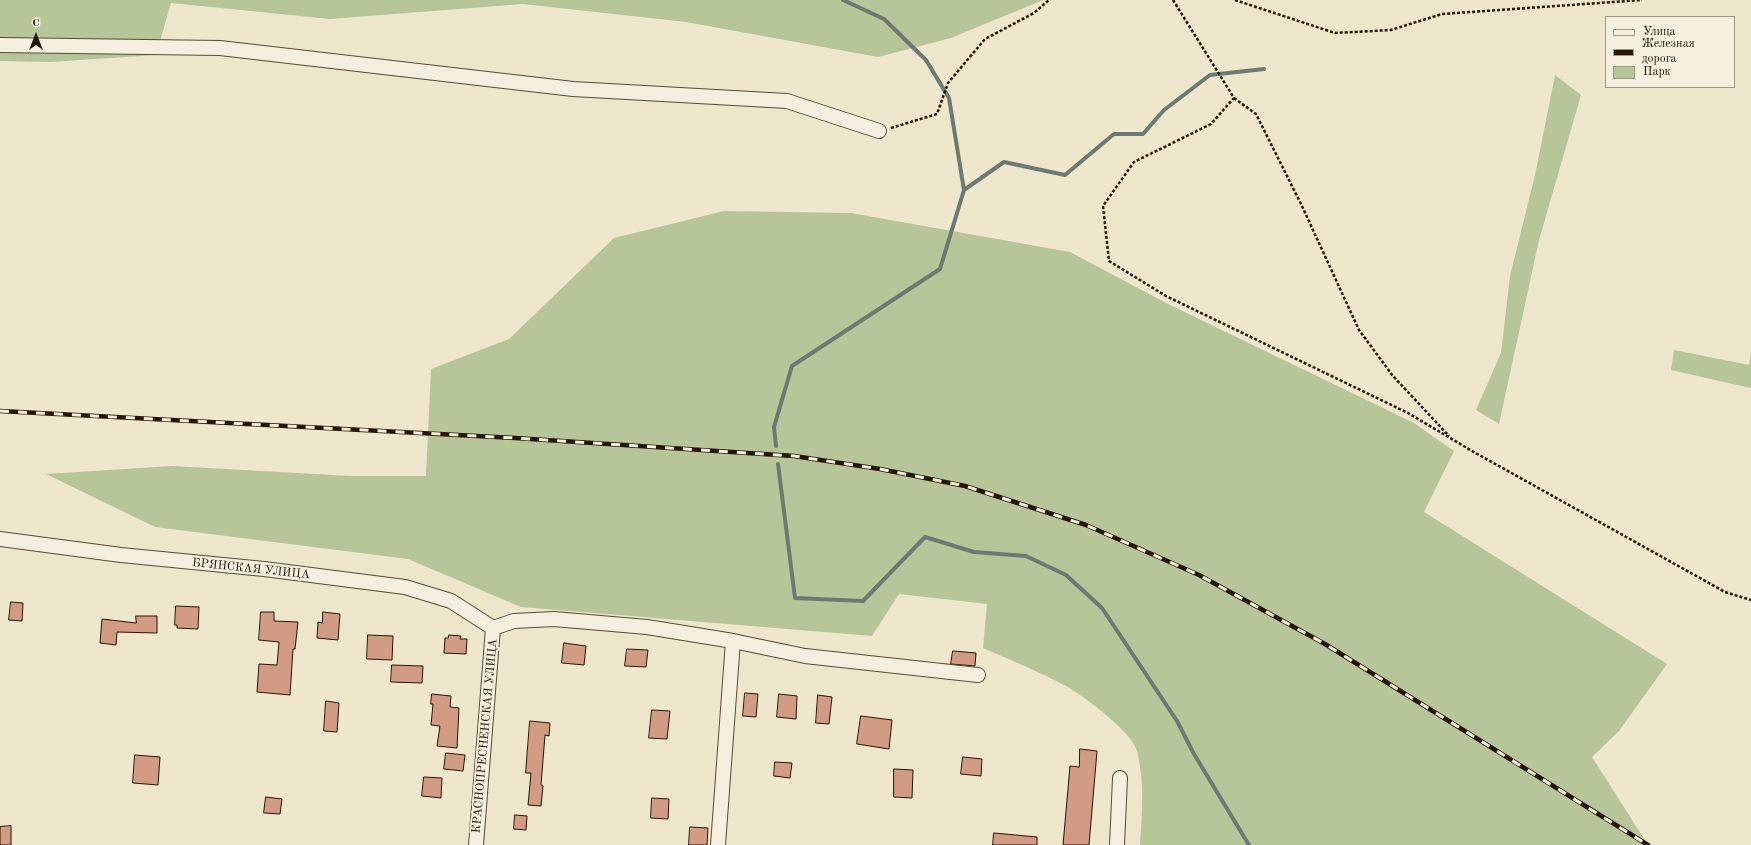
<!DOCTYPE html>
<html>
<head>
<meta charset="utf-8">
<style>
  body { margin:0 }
  #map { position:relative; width:1751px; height:845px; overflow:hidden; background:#eee7cc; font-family:"Old Standard TT",serif }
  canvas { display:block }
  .legend { position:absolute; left:1605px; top:16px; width:130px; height:72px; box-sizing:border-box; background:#f4efde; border:1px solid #a29886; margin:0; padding:5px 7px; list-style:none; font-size:12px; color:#271502 }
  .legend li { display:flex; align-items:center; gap:8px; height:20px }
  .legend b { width:20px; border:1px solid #a29886 }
  .north { position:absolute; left:16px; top:16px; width:40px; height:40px; -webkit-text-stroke:3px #f4efde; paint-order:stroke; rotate:0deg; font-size:11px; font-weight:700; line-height:16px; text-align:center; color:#271502 }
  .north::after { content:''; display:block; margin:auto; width:14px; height:18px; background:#271502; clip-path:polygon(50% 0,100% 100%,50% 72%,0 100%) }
</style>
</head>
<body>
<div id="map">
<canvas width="1751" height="845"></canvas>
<ul class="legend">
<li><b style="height:5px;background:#f4efde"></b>Улица</li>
<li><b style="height:5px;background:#271502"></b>Железная дорога</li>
<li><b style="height:11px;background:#b6c699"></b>Парк</li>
</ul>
<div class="north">С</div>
</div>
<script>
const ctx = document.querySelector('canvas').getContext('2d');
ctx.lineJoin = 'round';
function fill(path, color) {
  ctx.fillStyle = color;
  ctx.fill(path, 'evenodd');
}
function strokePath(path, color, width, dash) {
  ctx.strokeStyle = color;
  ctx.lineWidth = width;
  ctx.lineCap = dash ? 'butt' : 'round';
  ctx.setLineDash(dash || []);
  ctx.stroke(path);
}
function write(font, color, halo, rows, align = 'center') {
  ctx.font = font + ' "Old Standard TT",serif';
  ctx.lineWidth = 3.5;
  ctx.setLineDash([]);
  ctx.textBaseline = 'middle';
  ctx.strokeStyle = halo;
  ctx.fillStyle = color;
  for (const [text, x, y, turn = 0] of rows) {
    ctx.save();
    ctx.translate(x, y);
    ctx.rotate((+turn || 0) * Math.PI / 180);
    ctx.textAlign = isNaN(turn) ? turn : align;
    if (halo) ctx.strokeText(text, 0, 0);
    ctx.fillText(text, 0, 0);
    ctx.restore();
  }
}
fill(new Path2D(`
  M 0,0 L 1043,0 L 951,38 L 878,57 L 686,22 L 523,4 L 330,19 L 171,3 L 156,55 L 50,62 L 0,61 Z
  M 1555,75 L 1581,95 L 1539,240 L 1499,424 L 1476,410 L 1501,353 L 1510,276 L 1535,175 Z
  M 724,211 L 851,213 L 1070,252 L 1168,304 L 1414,423 L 1454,451 L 1424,512 L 1667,664 L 1619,731 L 1592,757 L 1648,845 L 1140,845 C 1142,815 1145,781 1137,751 C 1132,732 1084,696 1066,686 C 1039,672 1011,660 983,648 L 987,604 L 899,594 L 872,636 L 521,607 L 408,559 L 155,527 L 46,474 L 172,466 L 351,476 L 426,476 L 431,369 L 509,339 L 614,238 Z
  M 1674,350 L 1749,365 L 1751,353 L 1751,388 L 1671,370 Z`), '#b6c699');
strokePath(new Path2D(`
  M 964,190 L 1004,162 L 1065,175 L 1114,134 L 1143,134 L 1164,110 L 1210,75 L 1264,69
  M 776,446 L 774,427 L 792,366 L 940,269 L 964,190 L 949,98 L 926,60 L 884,19 L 843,0
  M 778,464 L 795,598 L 863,601 L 925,537 L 974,552 L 1026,556 L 1066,575 L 1102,608 L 1177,721 L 1194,754 L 1249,845`), '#6d7a73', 4);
const building = new Path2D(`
  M 11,602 L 23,603 L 22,621 L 9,620 Z
  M 176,606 L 199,607 L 198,629 L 177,628 L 177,625 L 175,625 Z
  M 261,612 L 274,612 L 274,621 L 298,622 L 295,649 L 293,649 L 290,695 L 257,692 L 259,664 L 277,665 L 279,642 L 259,640 Z
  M 323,612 L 340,614 L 338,640 L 317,638 L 318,622 L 322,623 Z
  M 136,616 L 157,616 L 157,633 L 117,632 L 116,645 L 100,643 L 102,619 L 136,623 Z
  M 368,635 L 393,636 L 392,660 L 367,659 Z
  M 449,635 L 461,636 L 460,639 L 467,639 L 466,654 L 444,653 L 445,638 L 448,638 Z
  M 564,643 L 586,646 L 584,665 L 562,663 Z
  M 627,649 L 648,650 L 646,667 L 625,666 Z
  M 953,651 L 976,653 L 975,666 L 951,664 Z
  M 392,665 L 423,666 L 422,683 L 391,682 Z
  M 745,693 L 758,694 L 756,717 L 743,716 Z
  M 432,694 L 451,696 L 450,707 L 459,708 L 457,748 L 437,746 L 440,726 L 431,725 L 433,704 L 431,704 Z
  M 779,694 L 797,696 L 796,719 L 777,717 Z
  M 818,695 L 832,697 L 829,724 L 816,723 Z
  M 326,701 L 339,703 L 337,732 L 324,731 Z
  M 652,710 L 670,711 L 667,739 L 649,738 Z
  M 861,716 L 892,720 L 889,749 L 857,744 Z
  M 530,721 L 550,723 L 549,736 L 545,735 L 541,785 L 543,786 L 541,806 L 528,805 L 531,773 L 526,773 Z
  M 1080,749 L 1097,751 L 1089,845 L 1063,845 L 1070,766 L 1079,767 Z
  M 446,753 L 465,755 L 463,771 L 444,769 Z
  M 135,755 L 160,757 L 158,785 L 133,783 Z
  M 963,757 L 982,759 L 981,776 L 961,774 Z
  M 775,762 L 792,763 L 790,778 L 774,776 Z
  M 894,769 L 913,770 L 912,798 L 894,797 Z
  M 424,777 L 442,778 L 441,798 L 422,796 Z
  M 266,797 L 282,799 L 280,814 L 264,813 Z
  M 652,798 L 669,799 L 668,819 L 651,818 Z
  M 515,815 L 527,816 L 526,830 L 514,829 Z
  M 11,826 L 11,845 L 0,845 L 0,827 Z
  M 690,827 L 708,828 L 707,845 L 689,845 Z
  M 994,833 L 1037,837 L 1037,845 L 993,845 Z`);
fill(building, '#d29b83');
strokePath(building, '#271502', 1);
const minor = new Path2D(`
  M 0,45 L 220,48 L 573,89 L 787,101 L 879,131
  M 0,539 L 121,555 L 264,569 L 405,587 L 451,601 L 493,628
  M 493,628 L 514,621 L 554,619 L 647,627 L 733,641 L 805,656 L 978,675
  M 476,845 L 493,628
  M 718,845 L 733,641
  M 1117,845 L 1120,778`);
strokePath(minor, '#594a34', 16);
strokePath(new Path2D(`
  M 1173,0 L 1234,98 L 1211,124 L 1134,162 L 1103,206 L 1109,261 L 1166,296 L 1408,413 L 1472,451 L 1725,592 L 1751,600
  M 1235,0 L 1335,33 L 1391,30 L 1442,14 L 1642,0
  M 1234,98 L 1256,114 L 1301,204 L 1359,330 L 1393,376 L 1449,436
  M 891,128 L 937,114 L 948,83 L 985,39 L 1034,13 L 1049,0`), '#271502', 2.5, [3, 2]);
strokePath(minor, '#f4efde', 14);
const rail = new Path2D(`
  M 0,411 L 515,438 L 794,456 L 880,469 L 965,486 L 1086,525 L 1199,575 L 1325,644 L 1648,845`);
strokePath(rail, '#271502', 4.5);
strokePath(rail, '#f4efde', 3, [9]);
write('12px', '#271502', '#f4efde', [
  ["БРЯНСКАЯ УЛИЦА",251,569,6],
  ["КРАСНОПРЕСНЕНСКАЯ УЛИЦА",485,736,-85]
]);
</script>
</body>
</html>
